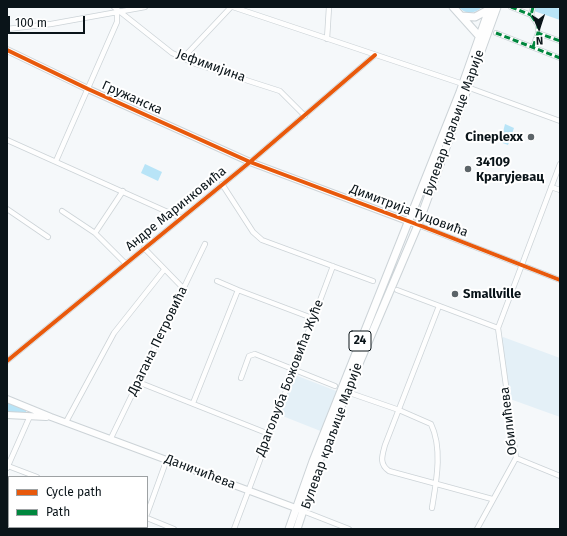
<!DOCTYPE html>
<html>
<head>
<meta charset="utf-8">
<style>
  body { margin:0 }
  #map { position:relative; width:567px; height:536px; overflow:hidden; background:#f5f8fa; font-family:"Fira Sans",sans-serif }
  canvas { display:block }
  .frame { position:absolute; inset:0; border:8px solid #0a1419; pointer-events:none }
  .legend { position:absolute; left:8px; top:476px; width:140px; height:52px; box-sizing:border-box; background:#fff; border:1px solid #9da1a3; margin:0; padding:5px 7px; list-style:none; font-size:12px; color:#0a1419 }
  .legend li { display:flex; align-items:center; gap:8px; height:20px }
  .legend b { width:20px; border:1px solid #9da1a3 }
  .north { position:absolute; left:519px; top:8px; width:40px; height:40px; -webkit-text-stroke:3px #fff; paint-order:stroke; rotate:177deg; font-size:11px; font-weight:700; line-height:16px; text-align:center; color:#0a1419 }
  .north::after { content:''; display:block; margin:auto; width:14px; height:18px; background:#0a1419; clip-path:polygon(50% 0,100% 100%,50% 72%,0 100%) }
  .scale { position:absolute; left:8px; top:16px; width:77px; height:18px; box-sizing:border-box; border:2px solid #0a1419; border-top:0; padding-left:5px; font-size:12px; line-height:14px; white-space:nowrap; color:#0a1419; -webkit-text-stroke:3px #fff; paint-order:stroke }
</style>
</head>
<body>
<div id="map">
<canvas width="567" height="536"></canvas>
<div class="frame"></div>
<ul class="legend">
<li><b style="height:5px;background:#e8590c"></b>Cycle path</li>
<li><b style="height:5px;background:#00873e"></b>Path</li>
</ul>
<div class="north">N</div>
<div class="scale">100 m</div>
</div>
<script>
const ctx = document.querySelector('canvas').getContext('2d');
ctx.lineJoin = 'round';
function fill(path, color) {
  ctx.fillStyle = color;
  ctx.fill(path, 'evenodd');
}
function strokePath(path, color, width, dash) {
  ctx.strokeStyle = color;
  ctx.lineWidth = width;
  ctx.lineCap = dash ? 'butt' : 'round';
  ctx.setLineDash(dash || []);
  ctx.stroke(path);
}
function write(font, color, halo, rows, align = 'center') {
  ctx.font = font + ' "Fira Sans",sans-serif';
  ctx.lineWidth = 4;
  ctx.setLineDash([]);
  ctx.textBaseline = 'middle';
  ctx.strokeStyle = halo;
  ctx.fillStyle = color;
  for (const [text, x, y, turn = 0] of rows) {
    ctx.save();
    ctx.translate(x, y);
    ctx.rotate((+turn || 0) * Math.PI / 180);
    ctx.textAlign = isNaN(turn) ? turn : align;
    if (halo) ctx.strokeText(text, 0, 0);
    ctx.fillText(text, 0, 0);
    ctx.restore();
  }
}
fill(new Path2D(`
  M 503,337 L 560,358 L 560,417 L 510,399 L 501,340 Z
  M 295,375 L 339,392 L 323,432 L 280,415 Z`), '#e4f0f7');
fill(new Path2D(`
  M 459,7 L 482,7 C 475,14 465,15 459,7 Z
  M 536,7 L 554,7 L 560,9 L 560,20 L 534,11 Z
  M 505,124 L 514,128 L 508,145 L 500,142 L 501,138 L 500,134 L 503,132 Z
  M 145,164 L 162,172 L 158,181 L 141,173 Z
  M 7,402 L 26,410 L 26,412 L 7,412 Z`), '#b8e4f7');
const minor = new Path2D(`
  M 114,7 L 172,53 L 196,64 L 280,91 L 305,116
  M 233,7 L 463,84
  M 511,7 L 531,15
  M 533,7 L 531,15 L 538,25 L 538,33 L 560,41
  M 7,29 L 51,24 L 145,7
  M 496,33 L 560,58
  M 327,39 L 329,7
  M 533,47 L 538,33
  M 183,58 L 231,7
  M 467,87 L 560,121
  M 7,140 L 181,218
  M 56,161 L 117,22 L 117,12
  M 222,184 L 253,232 L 262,240 L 373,281
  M 551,187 L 560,190
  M 7,209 L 48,237
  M 62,211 L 95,233 L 125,263
  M 418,225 L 560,280
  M 95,233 L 123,191
  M 144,248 L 184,289
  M 238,290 L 312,318
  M 397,290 L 498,328
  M 439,306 L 385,445 C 382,456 379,464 389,471 L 492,499
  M 7,361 L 250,162 L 375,55
  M 241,378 L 249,356 L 255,354 L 335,386
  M 138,382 L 269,434
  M 347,392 L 399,410 L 431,424 C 443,449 436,483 432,508
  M 193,403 L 238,290 L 217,281
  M 66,422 L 114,333 L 164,270
  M 111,438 L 205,244
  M 516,458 L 560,476
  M 8,466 L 37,477
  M 7,468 L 30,416
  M 303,511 L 349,529
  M 147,514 L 167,459
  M 147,518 L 174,529
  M 234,529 L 333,266
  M 477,529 L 516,458 L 498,328 L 560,164`);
const tertiary = new Path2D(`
  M 7,50 L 88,89 L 250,162 L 418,225
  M 7,399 L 51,417 L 301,510
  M 7,415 L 46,417`);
const primary = new Path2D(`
  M 453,7 L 479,36
  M 462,16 L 475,17 L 488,10
  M 289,529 L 313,461 L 460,92 L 490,7
  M 297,529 L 320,459 L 347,392 L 418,225 L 497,7`);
strokePath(minor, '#ccd3d7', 6);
strokePath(tertiary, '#ccd3d7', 8);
strokePath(primary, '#ccd3d7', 9);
strokePath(minor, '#fefefe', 4.5);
strokePath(tertiary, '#fefefe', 6);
strokePath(primary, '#fefefe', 7);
strokePath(new Path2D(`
  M 511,7 L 531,15
  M 533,7 L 531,15 L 538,25 L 538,33 L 560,41
  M 496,33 L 560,58
  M 533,47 L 538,33`), '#00873e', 3, [6, 3]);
strokePath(new Path2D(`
  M 7,50 L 88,89 L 250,162 L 424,227 L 560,280
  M 7,361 L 250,162 L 375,55`), '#e8590c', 4);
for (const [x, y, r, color] of [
  [531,137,4,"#5c6468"],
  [468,169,4,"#5c6468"],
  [455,294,4,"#5c6468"]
]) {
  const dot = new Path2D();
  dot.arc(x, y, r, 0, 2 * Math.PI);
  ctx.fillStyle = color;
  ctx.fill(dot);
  strokePath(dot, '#fff', 1.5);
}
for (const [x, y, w] of [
  [360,341,22]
]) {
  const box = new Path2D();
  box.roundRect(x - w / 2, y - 10, w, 20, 3);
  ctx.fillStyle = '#fff';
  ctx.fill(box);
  strokePath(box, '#0a1419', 1);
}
write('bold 12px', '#0a1419', null, [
  ["24",360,341]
]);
write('13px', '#0a1419', '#fff', [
  ["Јефимијина",211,66,20],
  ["Гружанска",132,98,24],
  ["Булевар краљице Марије",454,123,-70],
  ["Андре Маринковића",176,209,-39],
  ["Димитрија Туцовића",409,211,21],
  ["Драгана Петровића",158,341,-64],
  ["Драгољуба Божовића Жуће",290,378,-69],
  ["Обилићева",509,421,-97],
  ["Булевар краљице Марије",332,436,-70],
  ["Даничићева",200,472,21]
]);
write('bold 13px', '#0a1419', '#fff', [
  ["Cineplexx",523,137,"right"],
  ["34109",476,162],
  ["Крагујевац",476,177],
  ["Smallville",463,294]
], 'left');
</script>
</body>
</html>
